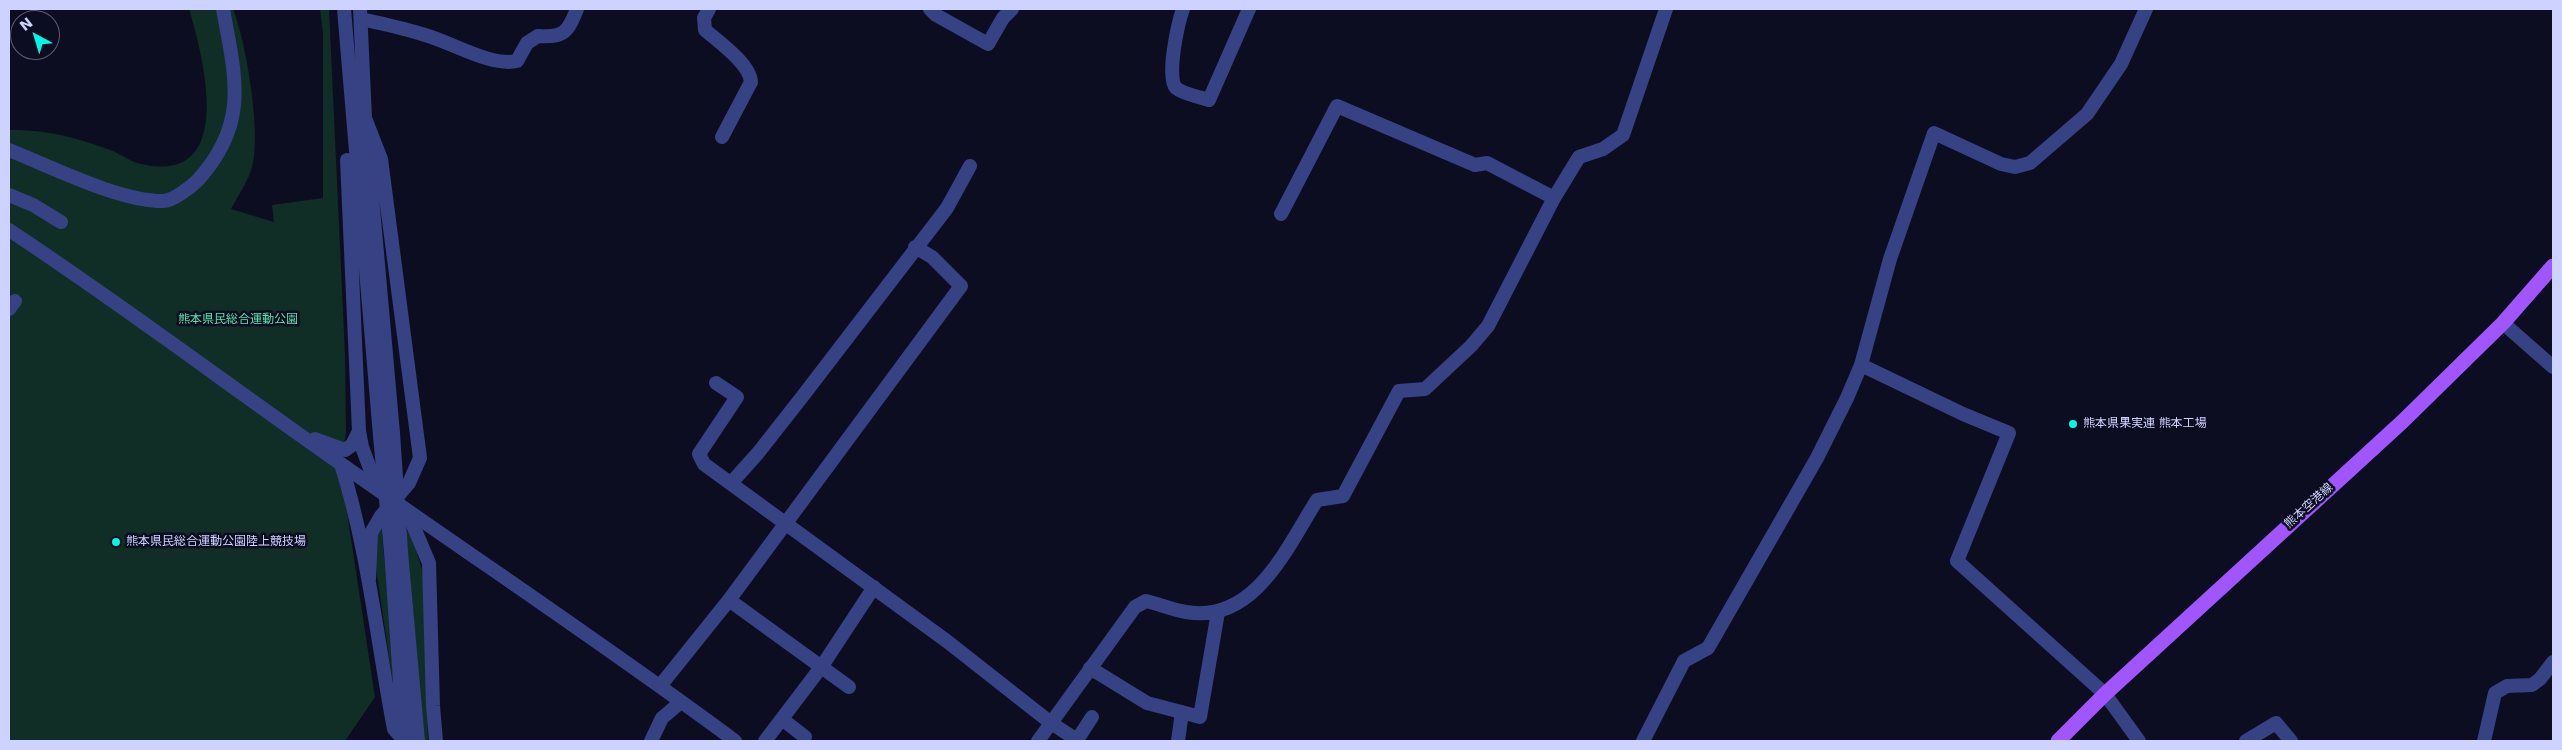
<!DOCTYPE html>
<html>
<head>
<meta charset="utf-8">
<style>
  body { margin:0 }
  #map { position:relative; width:2562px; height:750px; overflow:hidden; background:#0d0d22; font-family:"DejaVu Sans",sans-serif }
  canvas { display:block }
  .frame { position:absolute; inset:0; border:10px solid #ced2ff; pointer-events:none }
  .north { position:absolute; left:10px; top:10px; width:50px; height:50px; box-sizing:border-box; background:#0d0d22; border:1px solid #5a5c7a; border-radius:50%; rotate:321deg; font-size:14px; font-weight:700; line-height:20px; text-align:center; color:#ced2ff }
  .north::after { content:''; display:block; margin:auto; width:18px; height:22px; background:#00f9e4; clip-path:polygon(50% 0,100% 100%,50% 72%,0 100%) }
</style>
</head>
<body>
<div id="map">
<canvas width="2562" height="750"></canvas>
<div class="frame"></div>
<div class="north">N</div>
</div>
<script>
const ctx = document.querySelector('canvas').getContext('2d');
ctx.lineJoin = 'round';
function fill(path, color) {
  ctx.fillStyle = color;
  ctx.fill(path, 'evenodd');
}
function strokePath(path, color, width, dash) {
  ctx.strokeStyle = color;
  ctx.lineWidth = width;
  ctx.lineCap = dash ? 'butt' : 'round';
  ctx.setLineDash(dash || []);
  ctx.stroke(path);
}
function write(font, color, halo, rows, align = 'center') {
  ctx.font = font + ' "DejaVu Sans","Noto Sans JP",sans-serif';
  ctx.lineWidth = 5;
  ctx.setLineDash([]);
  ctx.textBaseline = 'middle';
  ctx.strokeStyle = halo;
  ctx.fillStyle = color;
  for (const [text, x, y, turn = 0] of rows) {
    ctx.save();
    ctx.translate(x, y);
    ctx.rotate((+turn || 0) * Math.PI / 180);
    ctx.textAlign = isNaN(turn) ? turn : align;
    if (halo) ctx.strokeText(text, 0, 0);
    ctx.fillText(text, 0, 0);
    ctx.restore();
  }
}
fill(new Path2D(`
  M 189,9 L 233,9 C 246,41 263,139 251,171 C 246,184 238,196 231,209 L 274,222 L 272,205 L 323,198 L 323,33 L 320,9 L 329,9 L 345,354 L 346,433 L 340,466 L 375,697 L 345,741 L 9,741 L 9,130 C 50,130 74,137 113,151 C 122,155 131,162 141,164 C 237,186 204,59 189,9 Z
  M 381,522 L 398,718 L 373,548 Z
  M 406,528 L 414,543 L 423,573 L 428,741 L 424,741 Z`), '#102d26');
strokePath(new Path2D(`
  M 344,9 L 380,436
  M 360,9 L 365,118 L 393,433
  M 709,9 L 704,18 L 705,30 C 719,42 750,64 751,82 L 722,137
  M 930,9 L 936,15 L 988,44 L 1003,18 L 1012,9
  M 1183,9 C 1178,23 1166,77 1176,88 C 1183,94 1200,97 1209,100 L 1249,9
  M 361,19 C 383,24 404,28 425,35 C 451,42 491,67 517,61 L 527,43 L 538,36 C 564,38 568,32 577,9
  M 365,118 L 381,159 L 420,458 L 409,483 L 381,516 L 371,533 L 369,579
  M 9,150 C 52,167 118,201 163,201 C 173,201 191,187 198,180 C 250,122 235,77 223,9
  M 9,195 L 33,205 L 61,222
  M 1281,214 L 1337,106 L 1475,165 L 1487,163 L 1554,198
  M 9,230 C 123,305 232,388 344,466 C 474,558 607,646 735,741
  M 9,309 L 15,301
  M 2503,323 L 2553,367
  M 1861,365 L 1963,414 L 2009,433 L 1957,561 L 2105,694 L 2139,741
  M 716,383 L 737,397 L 699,454 L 704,464 L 948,642 L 1051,723 L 1077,740 L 1092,717
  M 359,431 L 362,447 L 378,490
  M 315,439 L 345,450 L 352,445 L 359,431 L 347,160
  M 341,464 C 368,550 377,640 394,729 L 404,740
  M 732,482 L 758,453 L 802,397 L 947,208 L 970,166
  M 407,511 L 429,563 L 433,706 L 436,741
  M 401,551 L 418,741
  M 391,552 L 404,738
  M 729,600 L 849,687
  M 1090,668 L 1147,703 L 1200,717 L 1218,612
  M 660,686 L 729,600 L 961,286 L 932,257 L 915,247
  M 782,719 L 805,737
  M 651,741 L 662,718 L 681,702
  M 765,741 L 822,666 L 874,587
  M 1038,741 L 1135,607 L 1146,601 C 1159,604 1173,610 1186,612 C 1255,624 1287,547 1317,500 L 1343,496 L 1399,391 L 1425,389 L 1471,346 L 1488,326 L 1554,198 L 1579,157 L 1603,149 L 1623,135 L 1666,9
  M 1178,741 L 1182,712
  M 1643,741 L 1684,661 L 1708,648 L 1817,458 L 1847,398 L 1861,365 L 1890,259 L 1934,133 L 2001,164 L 2015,167 L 2030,163 L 2087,114 L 2121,64 L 2146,9
  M 2246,741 L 2276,723 L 2291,741
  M 2484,741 L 2495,693 L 2507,686 L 2532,685 L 2540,679 L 2553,662`), '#364283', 14);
strokePath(new Path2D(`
  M 2058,741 L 2105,694 L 2402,422 L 2503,323 L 2553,266`), '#a055ff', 15);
strokePath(new Path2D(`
  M 393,433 L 401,551
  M 380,436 L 391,552`), '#364283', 14);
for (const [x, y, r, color] of [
  [2073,424,5,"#00f9e4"],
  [116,542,5,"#00f9e4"]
]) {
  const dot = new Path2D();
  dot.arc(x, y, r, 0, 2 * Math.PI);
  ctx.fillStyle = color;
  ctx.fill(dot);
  strokePath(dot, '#0d0d22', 2);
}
write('12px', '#56e3a6', '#0d0d22', [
  ["熊本県民総合運動公園",238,320]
]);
write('12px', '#ced2ff', '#0d0d22', [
  ["熊本県果実連 熊本工場",2083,424],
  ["熊本県民総合運動公園陸上競技場",126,542]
], 'left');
write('12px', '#ced2ff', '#0d0d22', [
  ["熊本空港線",2309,506,-42]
]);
</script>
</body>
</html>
